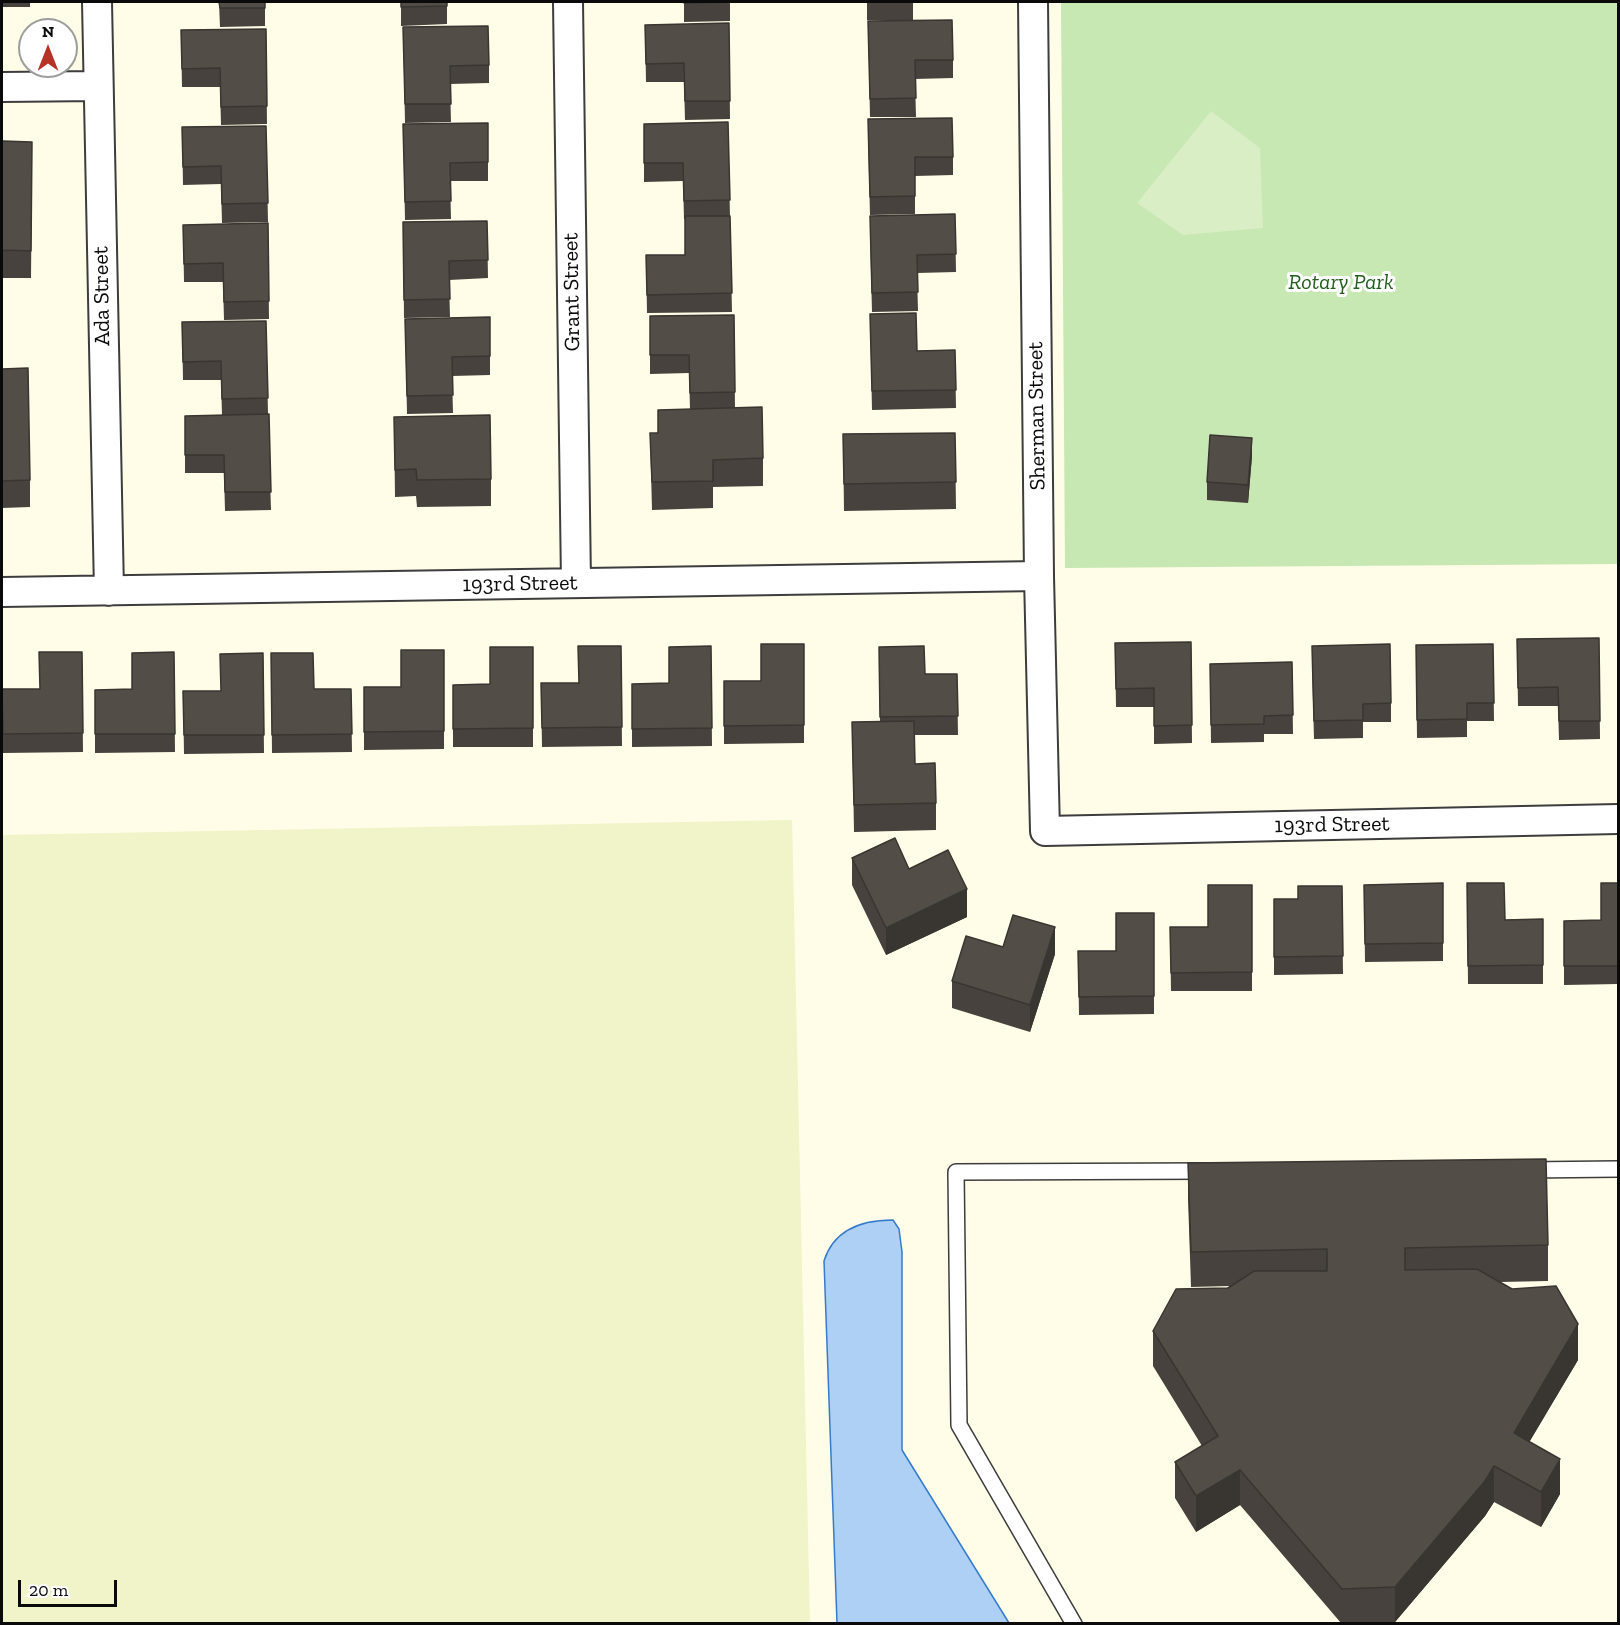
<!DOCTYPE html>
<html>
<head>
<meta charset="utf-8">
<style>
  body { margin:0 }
  #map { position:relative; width:1620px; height:1625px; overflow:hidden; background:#fffde7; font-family:"Zilla Slab",serif }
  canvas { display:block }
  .frame { position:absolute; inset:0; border:3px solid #0a0a0a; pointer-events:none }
  .north { position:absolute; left:18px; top:18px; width:60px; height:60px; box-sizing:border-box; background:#fff; border:2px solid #9d9d9d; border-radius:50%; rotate:0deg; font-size:16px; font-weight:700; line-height:24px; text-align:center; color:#0a0a0a }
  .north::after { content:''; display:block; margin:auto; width:21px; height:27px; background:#b63226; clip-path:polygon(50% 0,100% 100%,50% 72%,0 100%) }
  .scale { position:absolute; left:18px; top:1580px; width:99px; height:27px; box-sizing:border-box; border:3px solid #0a0a0a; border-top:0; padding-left:8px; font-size:18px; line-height:21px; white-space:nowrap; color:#0a0a0a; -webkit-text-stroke:4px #fff; paint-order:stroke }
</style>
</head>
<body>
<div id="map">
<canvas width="1620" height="1625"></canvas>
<div class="frame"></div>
<div class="north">N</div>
<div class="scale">20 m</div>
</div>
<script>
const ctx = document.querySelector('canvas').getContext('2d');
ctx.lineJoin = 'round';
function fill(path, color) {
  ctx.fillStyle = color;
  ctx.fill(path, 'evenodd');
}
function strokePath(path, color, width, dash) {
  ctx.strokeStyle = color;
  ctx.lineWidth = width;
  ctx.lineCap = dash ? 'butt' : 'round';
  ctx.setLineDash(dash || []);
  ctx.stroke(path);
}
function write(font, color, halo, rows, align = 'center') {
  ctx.font = font + ' "Zilla Slab",serif';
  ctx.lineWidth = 6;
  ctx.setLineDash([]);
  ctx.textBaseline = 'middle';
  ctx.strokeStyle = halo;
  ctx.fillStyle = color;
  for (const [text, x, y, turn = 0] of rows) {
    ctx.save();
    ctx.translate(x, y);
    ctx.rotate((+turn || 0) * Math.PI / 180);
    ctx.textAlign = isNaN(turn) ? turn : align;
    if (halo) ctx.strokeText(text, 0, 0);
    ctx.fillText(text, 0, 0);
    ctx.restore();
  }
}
fill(new Path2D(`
  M 792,820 L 810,1623 L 2,1623 L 2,835 Z`), '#f1f3c9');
fill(new Path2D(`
  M 1061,2 L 1618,2 L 1618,564 L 1065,568 Z`), '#c7e7b3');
fill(new Path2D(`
  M 1211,111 L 1260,148 L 1263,228 L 1183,235 L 1137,203 Z`), '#daeec5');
const water = new Path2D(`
  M 893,1220 L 899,1229 L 902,1252 L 902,1450 L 1009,1623 L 837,1623 L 824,1261 C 834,1229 862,1220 893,1220 Z`);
fill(water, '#add0f4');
strokePath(water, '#367bca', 1.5);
const lane = new Path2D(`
  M 1526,1170 L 1618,1169
  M 1074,1624 L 959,1425 L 956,1172 L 1208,1171`);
const street = new Path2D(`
  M 97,2 L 109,591
  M 568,2 L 576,583
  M 1033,2 L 1039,576 L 1045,831 L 1618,819
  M 2,87 L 97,86
  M 2,592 L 1039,576`);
strokePath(lane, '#3d3d3d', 18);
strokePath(street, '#3d3d3d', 32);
strokePath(lane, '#fff', 15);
strokePath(street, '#fff', 28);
fill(new Path2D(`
  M 2,2 L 30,2 L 30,7 L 2,7 Z
  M 219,2 L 265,2 L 265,26 L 220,27 Z
  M 401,2 L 447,2 L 447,24 L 401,26 Z
  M 684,2 L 730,2 L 730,21 L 684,22 Z
  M 867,2 L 913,2 L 913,20 L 867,20 Z
  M 868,21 L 953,60 L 953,78 L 915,79 L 916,117 L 870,117 Z
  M 729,23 L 730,119 L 685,120 L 684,82 L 646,82 L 645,25 Z
  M 403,27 L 489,65 L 489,83 L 450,84 L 451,122 L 405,123 Z
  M 266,29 L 267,124 L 221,125 L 220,87 L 182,87 L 181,30 Z
  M 728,122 L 732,312 L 647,313 L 646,255 L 685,255 L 685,219 L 684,219 L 683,181 L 644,182 L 644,124 Z
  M 488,123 L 488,181 L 450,181 L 451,219 L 405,220 L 403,124 Z
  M 266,126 L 268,222 L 222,223 L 221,184 L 183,185 L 182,127 Z
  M 868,138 L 953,157 L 953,175 L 915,176 L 915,214 L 870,215 Z
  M 2,141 L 32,169 L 31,278 L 2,278 Z
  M 955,214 L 956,272 L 917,273 L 918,311 L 872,312 L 870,234 Z
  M 487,221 L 488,278 L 449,280 L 450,317 L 404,318 L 403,222 Z
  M 268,223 L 269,319 L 224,320 L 223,282 L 184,282 L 183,225 Z
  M 870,314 L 917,351 L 955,350 L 956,408 L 872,410 Z
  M 734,315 L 735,408 L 763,458 L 763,486 L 713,487 L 713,508 L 652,510 L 650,433 L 658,433 L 690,409 L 689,373 L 650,374 L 650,316 Z
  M 490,317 L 490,375 L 452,376 L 453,413 L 407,414 L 405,319 Z
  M 266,321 L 268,414 L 271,510 L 225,511 L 224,473 L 185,473 L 185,416 L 222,415 L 221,380 L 183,380 L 182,322 Z
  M 2,369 L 30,480 L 30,507 L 2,508 Z
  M 394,417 L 491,479 L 491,506 L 417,507 L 416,496 L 395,497 Z
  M 955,433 L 956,509 L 844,511 L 843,434 Z
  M 1252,456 L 1248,503 L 1207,500 L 1207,482 Z
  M 1599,638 L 1600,739 L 1559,740 L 1558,706 L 1518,706 L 1517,639 Z
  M 1191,642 L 1192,743 L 1154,744 L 1154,707 L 1116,707 L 1115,643 Z
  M 804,644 L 804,743 L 724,744 L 724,681 L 761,681 Z
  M 1493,644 L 1494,721 L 1467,721 L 1467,737 L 1417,738 L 1416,645 Z
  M 621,646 L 622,746 L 542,747 L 541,683 L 578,683 Z
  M 711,646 L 712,746 L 632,747 L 632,684 L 669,683 Z
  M 533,647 L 533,747 L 453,747 L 453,685 L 490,684 Z
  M 879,647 L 925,674 L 957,674 L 958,735 L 914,735 L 915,764 L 936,803 L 936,830 L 854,832 L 852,722 L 880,722 Z
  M 444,650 L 444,749 L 364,750 L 364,687 L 401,687 Z
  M 82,652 L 83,752 L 3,753 L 2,689 L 40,689 Z
  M 174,652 L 175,752 L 95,753 L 95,690 L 132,689 Z
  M 263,653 L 264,753 L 184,754 L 183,691 L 221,691 Z
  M 271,653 L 314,689 L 351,689 L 352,752 L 272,753 Z
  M 1292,662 L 1293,734 L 1264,734 L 1264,742 L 1211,743 L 1210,664 Z
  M 1312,664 L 1391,703 L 1391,722 L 1363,722 L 1363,738 L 1314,739 Z
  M 852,858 L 909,869 L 967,917 L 886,955 L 852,885 Z
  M 1443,883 L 1443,961 L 1365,962 L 1364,885 Z
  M 1467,883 L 1505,920 L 1543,919 L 1543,984 L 1468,984 Z
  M 1618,883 L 1618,984 L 1564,985 L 1564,921 L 1601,920 Z
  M 1252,885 L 1252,991 L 1171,991 L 1170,927 L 1208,927 Z
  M 1342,886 L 1343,974 L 1274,975 L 1274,899 L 1298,899 Z
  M 1154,913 L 1154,1014 L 1079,1015 L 1078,951 L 1116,951 Z
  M 1055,954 L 1030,1032 L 952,1008 L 952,981 Z
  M 1188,1163 L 1548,1245 L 1548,1281 L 1500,1282 L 1578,1360 L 1529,1442 L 1560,1494 L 1541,1527 L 1494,1502 L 1485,1516 L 1395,1622 L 1356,1623 L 1341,1623 L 1240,1505 L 1196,1532 L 1175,1498 L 1175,1462 L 1202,1446 L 1153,1366 L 1153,1331 L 1230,1286 L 1191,1287 L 1188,1198 Z`), '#47423d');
fill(new Path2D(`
  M 1252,438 L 1252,456 L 1248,503 L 1248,485 Z
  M 967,889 L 967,917 L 886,955 L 886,928 Z
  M 1055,927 L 1055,954 L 1030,1032 L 1030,1005 Z
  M 1578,1324 L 1578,1360 L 1514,1468 L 1514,1433 Z
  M 1560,1459 L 1560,1494 L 1541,1527 L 1541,1492 Z
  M 1494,1466 L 1494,1502 L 1485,1516 L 1395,1622 L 1395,1587 Z
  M 1240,1470 L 1240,1505 L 1196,1532 L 1196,1496 Z`), '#393632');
const building = new Path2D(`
  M 219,2 L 265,2 L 265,8 L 220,8 Z
  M 401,2 L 447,2 L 447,6 L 401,7 Z
  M 684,2 L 730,2 L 684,3 Z
  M 952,20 L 953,60 L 915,60 L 916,98 L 870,99 L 868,21 Z
  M 729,23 L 730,101 L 685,101 L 684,63 L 646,64 L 645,25 Z
  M 488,26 L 489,65 L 450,66 L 451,104 L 405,104 L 403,27 Z
  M 266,29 L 267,106 L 221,107 L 220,68 L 182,69 L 181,30 Z
  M 952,118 L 953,157 L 915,157 L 915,196 L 870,197 L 868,119 Z
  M 728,122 L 730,200 L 684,201 L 683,163 L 644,163 L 644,124 Z
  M 488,123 L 488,162 L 450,163 L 451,201 L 405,202 L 403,124 Z
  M 266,126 L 268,203 L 222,204 L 221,166 L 183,167 L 182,127 Z
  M 2,141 L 32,142 L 31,251 L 2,250 Z
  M 955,214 L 956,254 L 917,255 L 918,292 L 872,293 L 870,216 Z
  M 685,216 L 730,216 L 732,293 L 647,295 L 646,255 L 685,255 Z
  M 487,221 L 488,260 L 449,261 L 450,299 L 404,300 L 403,222 Z
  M 268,223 L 269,301 L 224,302 L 223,263 L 184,264 L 183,225 Z
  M 916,313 L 917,351 L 955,350 L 956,390 L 872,391 L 870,314 Z
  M 734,315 L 735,392 L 690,393 L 689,355 L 650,355 L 650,316 Z
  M 490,317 L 490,356 L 452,357 L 453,395 L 407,396 L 405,319 Z
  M 266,321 L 268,398 L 222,399 L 221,361 L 183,362 L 182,322 Z
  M 28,368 L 30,480 L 2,481 L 2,369 Z
  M 762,407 L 763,458 L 713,460 L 713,481 L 652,482 L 650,433 L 658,433 L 658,410 Z
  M 269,414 L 271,492 L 225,492 L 224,455 L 185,455 L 185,416 Z
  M 490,415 L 491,479 L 417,480 L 416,469 L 395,470 L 394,417 Z
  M 955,433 L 956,482 L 844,484 L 843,434 Z
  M 1210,435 L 1252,438 L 1248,485 L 1207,482 Z
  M 1599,638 L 1600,721 L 1559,721 L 1558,687 L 1518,688 L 1517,639 Z
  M 1191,642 L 1192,725 L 1154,726 L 1154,688 L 1116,689 L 1115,643 Z
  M 761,644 L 804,644 L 804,725 L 724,726 L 724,681 L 761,681 Z
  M 1390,644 L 1391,703 L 1363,704 L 1363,720 L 1314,721 L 1312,646 Z
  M 1493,644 L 1494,703 L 1467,703 L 1467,719 L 1417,720 L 1416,645 Z
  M 578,646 L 621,646 L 622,727 L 542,728 L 541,683 L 579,683 Z
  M 711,646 L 712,728 L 632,729 L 632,684 L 669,683 L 669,647 Z
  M 924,646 L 925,674 L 957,674 L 958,716 L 880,717 L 879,647 Z
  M 490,647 L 533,647 L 533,728 L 453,729 L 453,685 L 490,684 Z
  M 401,650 L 444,650 L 444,731 L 364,732 L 364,687 L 401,687 Z
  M 39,652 L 82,652 L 83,733 L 3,734 L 2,689 L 40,689 Z
  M 174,652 L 175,734 L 95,734 L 95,690 L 132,689 L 132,653 Z
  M 263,653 L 264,735 L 184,735 L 183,691 L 221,691 L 220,654 Z
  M 271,653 L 313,653 L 314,689 L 351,689 L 352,734 L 272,735 Z
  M 1292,662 L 1293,715 L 1264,716 L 1264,724 L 1211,725 L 1210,664 Z
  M 914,721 L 915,764 L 935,763 L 936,803 L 854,805 L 852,722 Z
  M 895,838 L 909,869 L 948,850 L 967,889 L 886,928 L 852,858 Z
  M 1443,883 L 1443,943 L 1365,944 L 1364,885 Z
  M 1467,883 L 1504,883 L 1505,920 L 1543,919 L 1543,965 L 1468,966 Z
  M 1601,883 L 1618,883 L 1618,966 L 1564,966 L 1564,921 L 1601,920 Z
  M 1208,885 L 1252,885 L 1252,972 L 1171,973 L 1170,927 L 1208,927 Z
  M 1298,886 L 1342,886 L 1343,956 L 1274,957 L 1274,899 L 1298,899 Z
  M 1116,913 L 1154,913 L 1154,996 L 1079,997 L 1078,951 L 1116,951 Z
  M 1013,915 L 1055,927 L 1030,1005 L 952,981 L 966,936 L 1003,947 Z
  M 1546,1159 L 1548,1245 L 1405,1248 L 1405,1270 L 1477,1269 L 1512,1289 L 1556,1286 L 1578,1324 L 1514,1433 L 1560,1459 L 1541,1492 L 1494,1466 L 1485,1481 L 1395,1587 L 1342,1589 L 1240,1470 L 1196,1496 L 1175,1462 L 1218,1436 L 1153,1331 L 1176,1289 L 1228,1288 L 1254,1271 L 1327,1271 L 1327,1249 L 1191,1252 L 1188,1163 Z`);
fill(building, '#524d47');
strokePath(building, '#393632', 1.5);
write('italic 22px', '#225f1d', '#fff', [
  ["Rotary Park",1341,283]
]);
write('22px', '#0a0a0a', '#fff', [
  ["Grant Street",572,292,-91],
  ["Ada Street",102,296,-91],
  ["Sherman Street",1037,416,-91],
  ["193rd Street",520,584,-1],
  ["193rd Street",1332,825,-1]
]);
</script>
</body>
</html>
